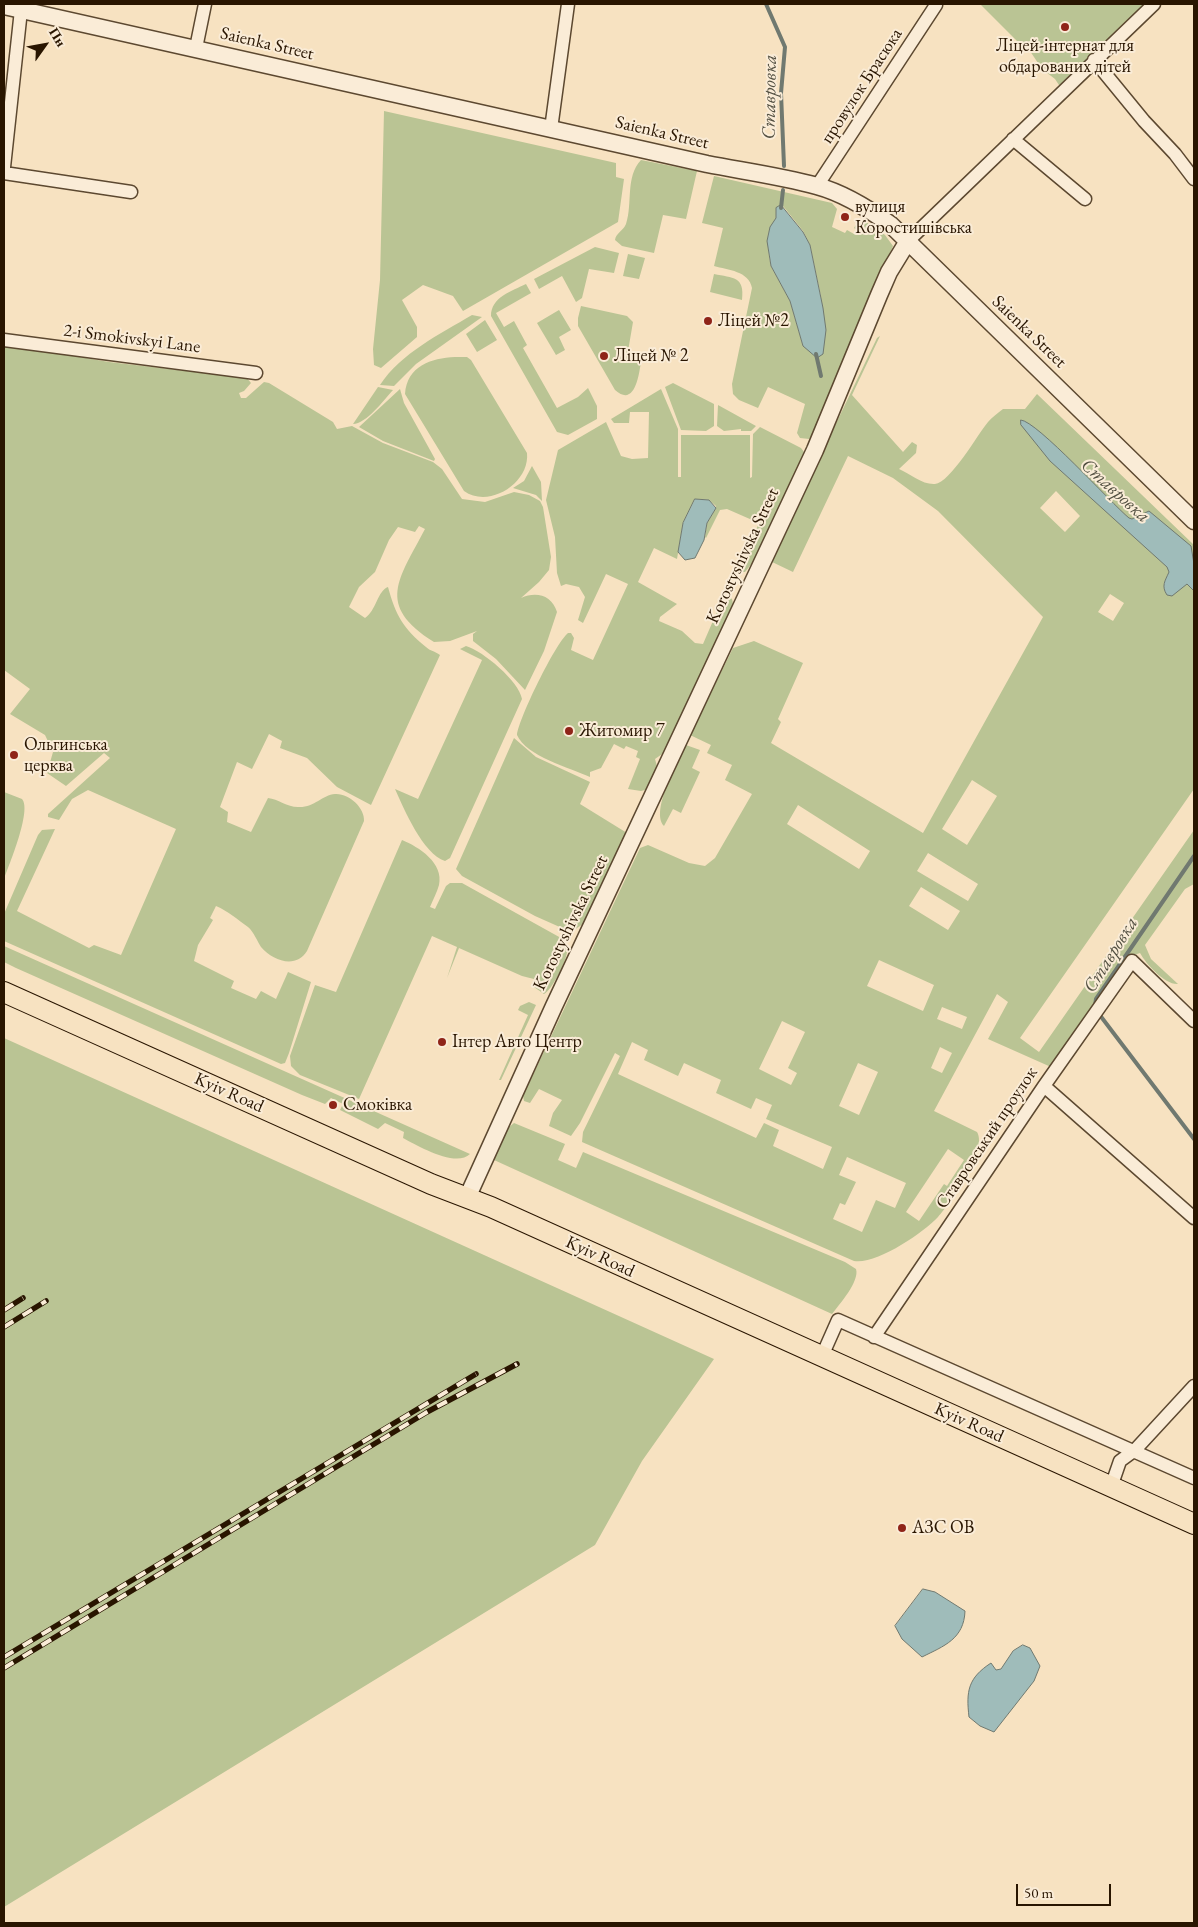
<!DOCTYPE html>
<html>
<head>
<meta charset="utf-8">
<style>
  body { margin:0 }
  #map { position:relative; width:1198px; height:1927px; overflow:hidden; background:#f7e2c1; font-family:"EB Garamond",serif }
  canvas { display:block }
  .frame { position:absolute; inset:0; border:5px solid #291500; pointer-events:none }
  .north { position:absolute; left:20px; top:20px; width:50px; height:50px; -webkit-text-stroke:4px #faecd7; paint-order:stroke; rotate:58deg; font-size:14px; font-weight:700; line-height:20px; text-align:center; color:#291500 }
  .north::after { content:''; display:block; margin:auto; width:18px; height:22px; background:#291500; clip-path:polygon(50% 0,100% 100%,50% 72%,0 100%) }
  .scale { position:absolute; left:1016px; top:1884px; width:95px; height:22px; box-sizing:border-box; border:2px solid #291500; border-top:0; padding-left:6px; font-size:15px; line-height:18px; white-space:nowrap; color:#291500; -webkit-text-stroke:4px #faecd7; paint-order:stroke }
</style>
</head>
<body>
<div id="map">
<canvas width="1198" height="1927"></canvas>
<div class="frame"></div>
<div class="north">Пн</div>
<div class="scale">50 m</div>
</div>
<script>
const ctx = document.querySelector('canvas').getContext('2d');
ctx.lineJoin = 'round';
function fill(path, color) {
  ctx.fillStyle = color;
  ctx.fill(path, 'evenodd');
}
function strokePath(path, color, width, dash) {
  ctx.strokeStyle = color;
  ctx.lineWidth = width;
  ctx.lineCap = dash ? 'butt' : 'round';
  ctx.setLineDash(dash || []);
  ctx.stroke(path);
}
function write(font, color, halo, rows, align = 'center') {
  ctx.font = font + ' "EB Garamond",serif';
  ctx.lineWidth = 4;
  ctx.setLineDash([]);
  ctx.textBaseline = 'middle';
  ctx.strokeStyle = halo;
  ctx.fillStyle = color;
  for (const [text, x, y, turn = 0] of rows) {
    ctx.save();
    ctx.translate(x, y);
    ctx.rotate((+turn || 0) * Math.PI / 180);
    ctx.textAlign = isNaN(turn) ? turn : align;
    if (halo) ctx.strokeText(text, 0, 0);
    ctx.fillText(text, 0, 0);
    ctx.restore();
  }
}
fill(new Path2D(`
  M 980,4 L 1147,4 L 1061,88 L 1055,79 L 1042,69 L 1028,48 L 1018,42 Z
  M 384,111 L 616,163 L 616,177 L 624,179 L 618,222 L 463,311 L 453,296 L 423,285 L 402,300 L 417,327 L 417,337 L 381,368 L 374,365 L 373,349 L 380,280 Z
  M 641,160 L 697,171 L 686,219 L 663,215 L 654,253 L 622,246 L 615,240 C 616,233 623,231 626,224 C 633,203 625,177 641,160 Z
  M 714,176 L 832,203 L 837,209 L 832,227 L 845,233 L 847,230 L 854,234 L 857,230 L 854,228 L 860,218 L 885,235 L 893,246 L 813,436 L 809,439 L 800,438 L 797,433 L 805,404 L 768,387 L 758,408 L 739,400 L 733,394 L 732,384 L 752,288 C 749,271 728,270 714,266 L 723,228 L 702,223 ZM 783,206 L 803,231 L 810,245 L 821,297 L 803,346 L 790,301 L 771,266 L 769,256 L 768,234 Z
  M 595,247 L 619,253 L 614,273 L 589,269 L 582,298 L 576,302 L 562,276 L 539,289 L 534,279 Z
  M 628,254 L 645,258 L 639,279 L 623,276 Z
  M 714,274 C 733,278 745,276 742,300 L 710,292 Z
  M 526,284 L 531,293 L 496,313 L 504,327 L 514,321 L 527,345 L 523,348 L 557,408 L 578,397 L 588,388 L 597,406 L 597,419 L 568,435 L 557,432 L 491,316 C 491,297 512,291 526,284 Z
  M 581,306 L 627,316 L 633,322 L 627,357 L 641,362 C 639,374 635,408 615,390 L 578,326 L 578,318 Z
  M 559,310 L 571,330 L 559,337 L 565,350 L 556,355 L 537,323 Z
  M 472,315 L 482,317 L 416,364 L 394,386 L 380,385 C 401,353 440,334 472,315 Z
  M 485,320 L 497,340 L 477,352 L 466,334 Z
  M 880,336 L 852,395 L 903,452 L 912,442 L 917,445 L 916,453 L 899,469 C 910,474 923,485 935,484 C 950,483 978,434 988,422 C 992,417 998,413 1003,409 L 1025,409 L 1037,394 L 1194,545 L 1194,789 L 1020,1038 L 1039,1052 L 1194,830 L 1194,884 L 1185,889 L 1145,945 L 1151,959 L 1178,984 C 1165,985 1146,964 1140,953 L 1134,955 L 1051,1067 L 988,1039 L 1008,1002 L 997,994 L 934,1111 L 977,1132 C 988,1150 951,1203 938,1217 C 923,1233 876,1265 854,1261 L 582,1142 L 583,1132 L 620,1056 L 615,1053 L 580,1123 L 571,1136 L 549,1126 L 553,1113 L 562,1100 L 539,1089 L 530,1103 L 524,1101 L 523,1096 L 640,848 L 648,845 L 689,863 L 705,866 L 715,858 L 752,794 L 725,780 L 732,765 L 707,753 L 711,745 L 690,735 L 733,648 L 754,641 L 803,663 L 778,719 L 781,722 L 771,743 L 923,833 L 1043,617 L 938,511 L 893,478 L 848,456 L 793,572 L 770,561 L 877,338 ZM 1056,491 L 1080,516 L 1065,532 L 1040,508 ZM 1110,594 L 1124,603 L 1113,621 L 1098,612 ZM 972,780 L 997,796 L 967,845 L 942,829 ZM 798,805 L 870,851 L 859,869 L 787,824 ZM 928,853 L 978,884 L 968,901 L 917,871 ZM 921,887 L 960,911 L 948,930 L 909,906 ZM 879,960 L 934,985 L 923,1011 L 867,986 ZM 942,1007 L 967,1017 L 962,1029 L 937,1019 ZM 782,1021 L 805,1032 L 788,1068 L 797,1073 L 791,1085 L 759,1069 ZM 632,1042 L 648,1050 L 644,1060 L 678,1076 L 684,1063 L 721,1080 L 716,1093 L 751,1109 L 756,1098 L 772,1105 L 766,1119 L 832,1147 L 823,1169 L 773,1146 L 779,1130 L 764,1123 L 756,1138 L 618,1074 ZM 940,1047 L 952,1053 L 942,1073 L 931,1068 ZM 858,1063 L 878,1072 L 859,1115 L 839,1106 ZM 948,1149 L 964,1160 L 947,1186 L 944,1184 L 919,1221 L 906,1212 ZM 847,1157 L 906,1183 L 895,1208 L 876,1200 L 862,1232 L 833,1219 L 840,1203 L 845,1205 L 856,1182 L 839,1175 Z
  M 4,344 L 109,362 L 247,378 L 251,383 L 244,391 L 239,393 L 241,398 L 246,398 L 264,382 L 269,383 L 333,422 L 337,429 L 352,426 L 383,443 L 433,462 L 442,469 L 462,499 L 485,502 L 514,492 L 529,495 L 540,501 L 543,507 L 551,557 L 549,570 L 539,582 L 521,598 C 536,591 552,595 557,612 L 544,651 L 525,690 L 496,659 L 473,641 L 473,634 L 477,631 L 450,641 L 434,642 C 375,605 399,579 425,529 L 419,526 L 415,532 L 398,527 L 389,540 L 375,572 L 359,587 L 349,607 L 365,618 C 376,611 378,590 388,587 C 396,616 403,628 426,647 C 430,651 435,651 440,655 L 371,805 L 337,787 L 307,758 L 280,748 L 282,741 L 269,734 L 252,769 L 237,762 L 220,807 L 228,812 L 227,822 L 251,832 L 268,798 C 278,799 287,807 298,807 C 314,808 322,795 335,794 C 349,793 365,808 364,821 L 307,951 C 296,969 273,961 261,947 C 257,941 254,932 248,927 C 238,920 228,911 216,906 L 210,918 L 213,920 L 198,945 L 194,961 L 234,981 L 231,988 L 256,999 L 261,991 L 276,999 L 288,972 L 311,982 L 289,1053 L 285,1063 L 281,1064 L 4,941 L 4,914 L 38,835 L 42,830 L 55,829 L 17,911 L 89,948 L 94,945 L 121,955 L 176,829 L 88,790 L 72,799 L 59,820 L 48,817 L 48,814 L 110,758 L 104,753 L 66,786 L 47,773 L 53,752 L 45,735 L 10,714 L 30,689 L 4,670 Z
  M 455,357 L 467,357 L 471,360 L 527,453 C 530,483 489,509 464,491 L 405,394 C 407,366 431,358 455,357 Z
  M 673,383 L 714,404 L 714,426 L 706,431 L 681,430 L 665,387 Z
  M 378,387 L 393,390 C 384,400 366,424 353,424 Z
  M 400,389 L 404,403 L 435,459 L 434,461 L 383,441 L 359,427 Z
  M 661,389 L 678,429 L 678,477 L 681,477 L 681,435 L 750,435 L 750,478 L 752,477 L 753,434 L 760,427 L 801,448 L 804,452 L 790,488 L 753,562 L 745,572 L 741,572 L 749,555 L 747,549 L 759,523 L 727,509 L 720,510 L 706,538 L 705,537 L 707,523 L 716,508 L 716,506 L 709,500 L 695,499 L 683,523 L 677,559 L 654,548 L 638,582 L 677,604 L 660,617 L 659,621 L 682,631 L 695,643 L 703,644 L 719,607 L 725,604 L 729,597 L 732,599 L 733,604 L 665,752 L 655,759 L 658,770 L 649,789 L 641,791 L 628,789 L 640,759 L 636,757 L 638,751 L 626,746 L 624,749 L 614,744 L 601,768 L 590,772 L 590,777 C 570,768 526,756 517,735 C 519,718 555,644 568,633 L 571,633 L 574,638 L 571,650 L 593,660 L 628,584 L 606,574 L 583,623 L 578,620 L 585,597 L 579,587 L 566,584 L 561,586 L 557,573 L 555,537 L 546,500 L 558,450 L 606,422 L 621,456 L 632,459 L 648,458 L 649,412 L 630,412 L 629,423 L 614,423 L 611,419 Z
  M 718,405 L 756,426 L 751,431 L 741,431 L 741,429 L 724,431 L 717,426 Z
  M 532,466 L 541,482 L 542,501 L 536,495 L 513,488 L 524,481 Z
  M 466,646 C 483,651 519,681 522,699 L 450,858 L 445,861 C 423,854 404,809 395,789 L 418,799 L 482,660 L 460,649 Z
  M 514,738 L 536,757 L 590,782 L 580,804 L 627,833 L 586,922 L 571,932 L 535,916 L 462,876 L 456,869 Z
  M 686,745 L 700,750 L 692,768 L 700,772 L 681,813 L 673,809 L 664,826 C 650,811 678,762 686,745 Z
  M 4,792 L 22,799 C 32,810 9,865 4,879 Z
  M 402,840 C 419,847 444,863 439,885 C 437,892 433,900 430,907 L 435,909 L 446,886 L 450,883 L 462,883 L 561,938 C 565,942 568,946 567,952 C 566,962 552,990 544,994 L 534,987 L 534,979 L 522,976 L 459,948 L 447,978 L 457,947 L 432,936 L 359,1099 L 300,1075 L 291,1066 L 290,1056 L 315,985 L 336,992 Z
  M 4,946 L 470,1154 C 456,1168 418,1146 403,1138 L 404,1132 L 385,1123 L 378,1129 L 340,1110 L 343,1104 L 331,1098 L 325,1104 L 302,1095 L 16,968 L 4,962 Z
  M 529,1002 L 536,1005 L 501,1080 L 499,1080 L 528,1015 L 518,1010 L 520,1006 Z
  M 4,1038 L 714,1359 L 642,1461 L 595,1545 L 4,1907 Z
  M 514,1123 L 565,1144 L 558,1160 L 576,1168 L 583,1152 L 845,1262 L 856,1269 C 860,1281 839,1305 832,1314 L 494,1160 L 508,1128 Z`), '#bac494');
const water = new Path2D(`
  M 781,205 L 803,232 L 810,245 L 823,308 L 826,330 L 823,354 L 817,358 L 803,346 L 790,301 L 771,266 L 767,241 L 770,227 L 776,218 L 776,208 Z
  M 1021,420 C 1037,421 1111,503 1129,518 L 1132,519 L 1149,511 L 1191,546 L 1194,564 L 1194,591 L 1187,584 L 1172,596 L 1167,595 C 1161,586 1165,581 1169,572 L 1167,567 L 1050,461 L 1021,425 Z
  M 695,499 L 709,500 L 716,508 L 707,523 L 704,540 L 695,558 L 685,560 L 678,552 L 683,523 Z
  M 923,1589 L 935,1592 L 965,1611 C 964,1639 944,1646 922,1657 L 902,1639 L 895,1626 Z
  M 1023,1645 L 1030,1648 L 1040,1666 L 1034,1681 L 994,1732 L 980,1726 L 969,1717 C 966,1691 968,1678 991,1663 L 996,1670 L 1001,1669 L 1013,1651 Z`);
fill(water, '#9fbcba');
strokePath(water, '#707970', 1);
strokePath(new Path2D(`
  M 766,4 L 785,47 L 781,93 L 784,166
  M 781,208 L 783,190
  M 816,354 L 821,376
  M 1095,1005 L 1096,999 L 1194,856
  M 1099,1014 L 1194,1139`), '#707970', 4);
const minor = new Path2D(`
  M 196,48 L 205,4
  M 1094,60 L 1144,121 L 1175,154 L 1194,179
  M 551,129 L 568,4
  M 1013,139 L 1085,199
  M 4,167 L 21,10
  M 4,173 L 131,192
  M 817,186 L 936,5
  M 908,241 L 1154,4
  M 4,340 L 256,373
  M 1044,1086 L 1194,1218
  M 874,1337 L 1044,1086 L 1132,961 L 1194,1021
  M 822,1356 L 838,1320 L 1194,1478
  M 1111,1487 L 1120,1461 L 1135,1450 L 1194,1386`);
const tertiary = new Path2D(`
  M 4,6 L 707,164 C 743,171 781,176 817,186 C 843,193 869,209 891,225 L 1194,521
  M 467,1198 L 554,1006 L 815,450 L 879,295 L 889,272 L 908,241`);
const primary = new Path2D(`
  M 4,992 L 431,1184 L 491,1207 L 1194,1524`);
strokePath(minor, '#5c4830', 15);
strokePath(tertiary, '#5c4830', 19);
strokePath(primary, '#291500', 22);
strokePath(minor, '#faecd7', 12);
strokePath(tertiary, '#faecd7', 16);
strokePath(primary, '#f7e2c1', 20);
const rail = new Path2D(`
  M 4,1310 L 23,1298
  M 4,1327 L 46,1301
  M 4,1657 L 476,1374
  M 4,1668 L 427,1412 L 517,1364`);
strokePath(rail, '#291500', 5.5);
strokePath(rail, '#faecd7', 4, [11]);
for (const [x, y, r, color] of [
  [1065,27,5,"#8f2418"],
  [845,217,5,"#8f2418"],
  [708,321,5,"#8f2418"],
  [604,356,5,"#8f2418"],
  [569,731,5,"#8f2418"],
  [14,755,5,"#8f2418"],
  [442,1042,5,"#8f2418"],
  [333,1105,5,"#8f2418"],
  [902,1528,5,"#8f2418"]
]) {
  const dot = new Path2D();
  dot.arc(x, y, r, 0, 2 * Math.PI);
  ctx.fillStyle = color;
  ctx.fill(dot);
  strokePath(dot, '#faecd7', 2);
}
write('18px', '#291500', '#faecd7', [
  ["Saienka Street",267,44,13],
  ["провулок Брасюка",862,86,-57],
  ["Saienka Street",662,133,13],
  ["Saienka Street",1029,332,44],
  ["2-i Smokivskyi Lane",132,339,7],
  ["Korostyshivska Street",743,556,-65],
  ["Korostyshivska Street",571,923,-64],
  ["Kyiv Road",229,1093,24],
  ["Ставровський проулок",987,1138,-56],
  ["Kyiv Road",600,1257,25],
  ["Kyiv Road",969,1423,24]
]);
write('18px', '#291500', '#faecd7', [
  ["Ліцей-інтернат для",1065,46,"center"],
  ["обдарованих дітей",1065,67,"center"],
  ["вулиця",855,207],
  ["Коростишівська",855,228],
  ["Ліцей №2",718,321],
  ["Ліцей № 2",614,356],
  ["Житомир 7",579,731],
  ["Ольгинська",24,745],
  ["церква",24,766],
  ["Інтер Авто Центр",452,1042],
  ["Смоківка",343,1105],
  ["АЗС ОВ",912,1528]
], 'left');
write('italic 19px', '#524f41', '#faecd7', [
  ["Ставровка",770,97,-89],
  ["Ставровка",1115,491,42],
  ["Ставровка",1111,955,-58]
]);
</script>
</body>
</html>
